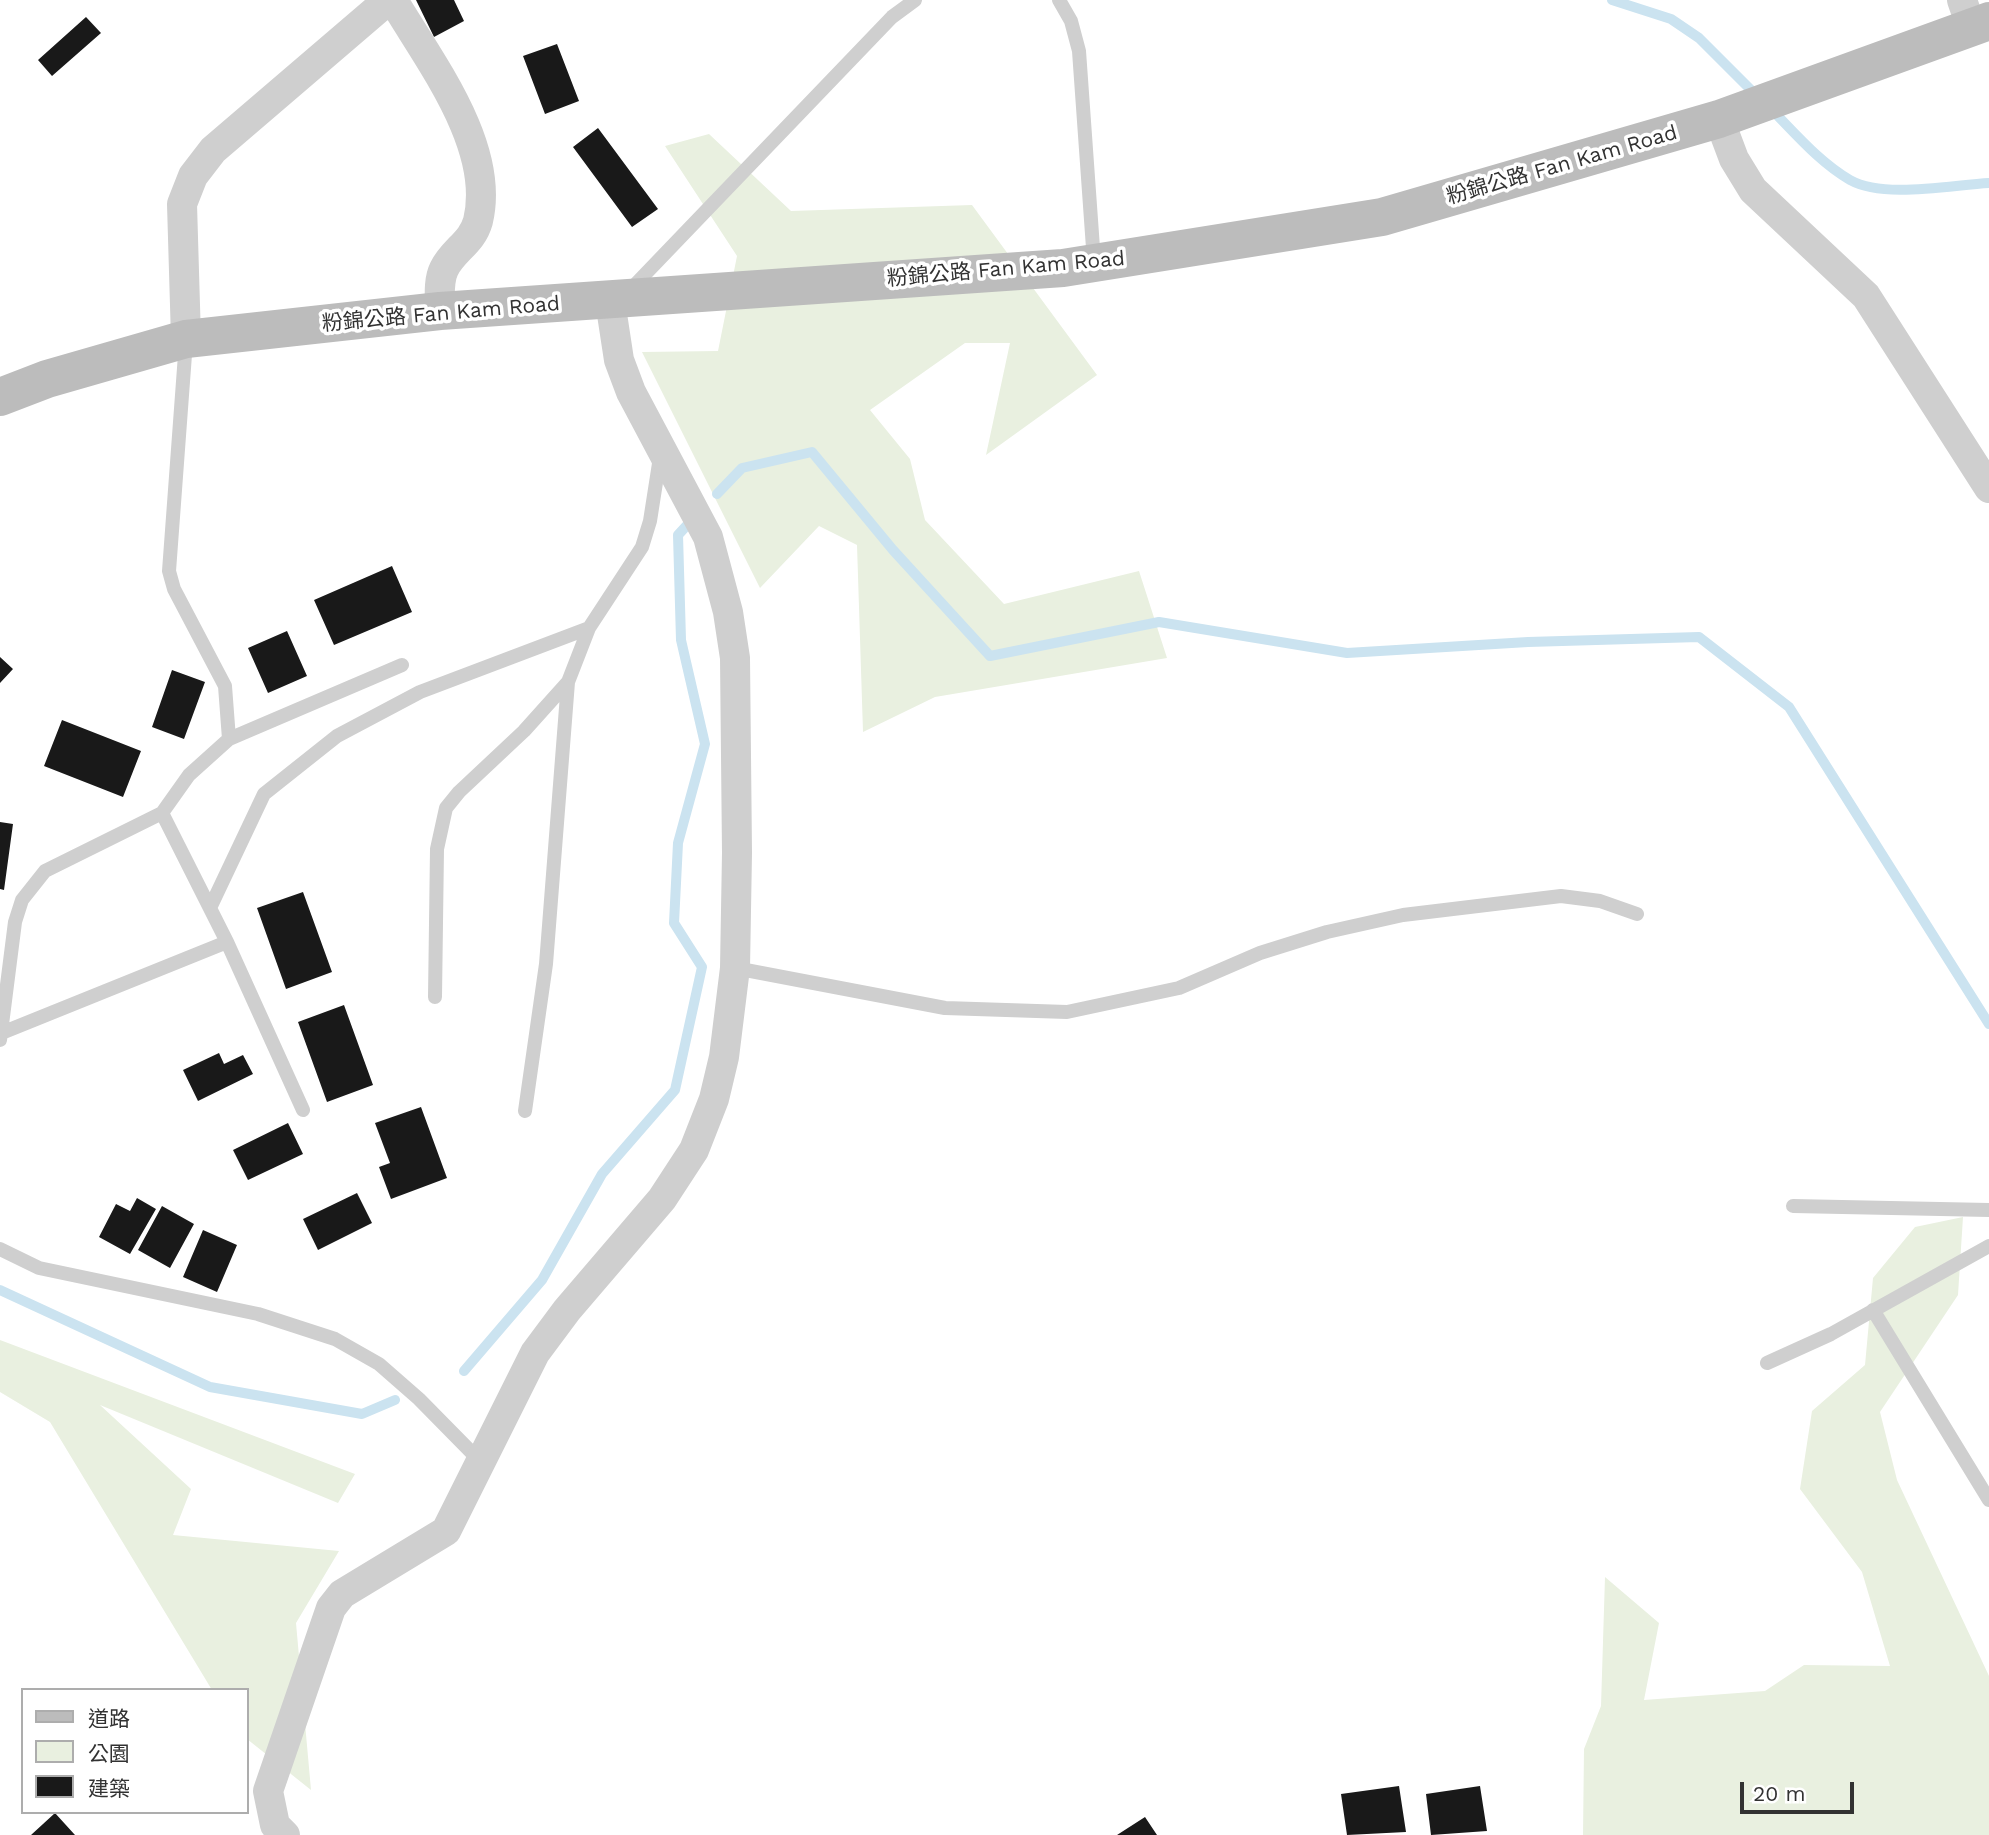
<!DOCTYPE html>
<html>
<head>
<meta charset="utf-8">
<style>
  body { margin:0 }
  #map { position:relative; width:1989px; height:1835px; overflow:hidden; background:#fff; font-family:"Work Sans","Noto Sans TC",sans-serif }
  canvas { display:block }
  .legend { position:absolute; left:21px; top:1688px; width:228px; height:126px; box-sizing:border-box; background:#fff; border:2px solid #adadad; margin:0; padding:9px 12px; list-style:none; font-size:21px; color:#323232 }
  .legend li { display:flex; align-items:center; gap:14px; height:35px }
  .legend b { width:35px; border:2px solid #adadad }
  .scale { position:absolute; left:1740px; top:1782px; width:114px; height:32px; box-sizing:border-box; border:4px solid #323232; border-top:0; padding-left:9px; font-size:21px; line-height:24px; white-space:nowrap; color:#323232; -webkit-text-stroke:5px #fff; paint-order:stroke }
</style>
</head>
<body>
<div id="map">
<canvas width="1989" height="1835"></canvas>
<ul class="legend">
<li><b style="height:9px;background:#bcbcbc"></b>道路</li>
<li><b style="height:19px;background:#e9f0e0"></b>公園</li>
<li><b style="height:19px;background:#191919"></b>建築</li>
</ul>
<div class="scale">20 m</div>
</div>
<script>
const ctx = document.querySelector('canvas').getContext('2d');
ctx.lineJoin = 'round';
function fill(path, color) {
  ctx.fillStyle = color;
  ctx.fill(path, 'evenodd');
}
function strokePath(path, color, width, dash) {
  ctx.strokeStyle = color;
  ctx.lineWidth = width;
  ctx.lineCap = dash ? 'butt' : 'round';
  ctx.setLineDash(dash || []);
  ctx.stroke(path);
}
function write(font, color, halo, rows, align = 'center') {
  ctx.font = font + ' "Work Sans","Noto Sans TC",sans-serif';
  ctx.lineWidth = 7;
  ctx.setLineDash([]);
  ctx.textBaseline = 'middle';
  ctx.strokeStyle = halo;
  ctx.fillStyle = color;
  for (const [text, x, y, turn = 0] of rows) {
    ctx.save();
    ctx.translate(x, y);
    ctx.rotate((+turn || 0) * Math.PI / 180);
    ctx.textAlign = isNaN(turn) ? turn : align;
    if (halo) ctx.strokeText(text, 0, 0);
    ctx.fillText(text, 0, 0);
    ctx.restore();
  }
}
fill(new Path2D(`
  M 709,134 L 791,211 L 972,205 L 1097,375 L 986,455 L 1010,343 L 965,343 L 870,410 L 910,459 L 925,520 L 1004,604 L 1139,571 L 1167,658 L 935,697 L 863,732 L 857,545 L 819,526 L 760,588 L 642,352 L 718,351 L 737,256 L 665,146 Z
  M 1963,1217 L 1958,1295 L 1880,1412 L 1897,1480 L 1989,1676 L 1989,1835 L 1583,1835 L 1584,1749 L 1601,1706 L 1605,1577 L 1659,1623 L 1644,1700 L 1765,1691 L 1804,1665 L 1890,1666 L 1862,1572 L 1800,1489 L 1812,1411 L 1865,1365 L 1873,1278 L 1915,1227 Z
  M 0,1340 L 355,1474 L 338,1503 L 100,1405 L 191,1489 L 173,1535 L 339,1551 L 296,1623 L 311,1790 L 247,1739 L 247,1690 L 212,1690 L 50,1422 L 0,1392 Z`), '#e9f0e0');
strokePath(new Path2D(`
  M 1612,0 L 1671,19 L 1699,38 L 1758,97
  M 1770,108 C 1795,133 1819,162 1850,180 C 1884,199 1951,185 1989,183
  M 717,494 L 742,468 L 812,452 L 893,550 L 990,656 L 1159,622 L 1347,653 L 1528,642 L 1699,637 L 1789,707 L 1989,1024
  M 0,1290 L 210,1387 L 362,1414 L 395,1400
  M 464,1371 L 542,1280 L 602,1174 L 675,1090 L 702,967 L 674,923 L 678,843 L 705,744 L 681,640 L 678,535 L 690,522`), '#cbe3f0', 10);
fill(new Path2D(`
  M 416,0 L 454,0 L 464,21 L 434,37 Z
  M 86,17 L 101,33 L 52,76 L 38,60 Z
  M 557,44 L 579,101 L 545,114 L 523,56 Z
  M 598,128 L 658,209 L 632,227 L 573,147 Z
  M 392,566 L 412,612 L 334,645 L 314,600 Z
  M 287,631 L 307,676 L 268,693 L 248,648 Z
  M 0,657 L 13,669 L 0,683 Z
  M 172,670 L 205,682 L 184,739 L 152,727 Z
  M 62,720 L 141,751 L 123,797 L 44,766 Z
  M 0,822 L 13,824 L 4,890 L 0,889 Z
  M 303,892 L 332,972 L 286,989 L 257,908 Z
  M 344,1005 L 373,1085 L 327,1102 L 298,1022 Z
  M 219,1053 L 224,1064 L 243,1055 L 253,1074 L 198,1101 L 183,1070 Z
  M 421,1107 L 447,1178 L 391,1199 L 379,1167 L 390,1163 L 375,1123 Z
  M 288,1123 L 303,1154 L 248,1180 L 233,1150 Z
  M 357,1193 L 372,1223 L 318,1250 L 303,1219 Z
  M 137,1198 L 156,1209 L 130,1254 L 99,1237 L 116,1204 L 130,1211 Z
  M 162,1206 L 194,1224 L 170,1268 L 138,1250 Z
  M 203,1230 L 237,1245 L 217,1292 L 183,1277 Z
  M 1399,1786 L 1406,1832 L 1347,1835 L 1341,1794 Z
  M 1480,1786 L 1487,1831 L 1431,1835 L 1426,1794 Z
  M 55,1813 L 75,1835 L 31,1835 Z
  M 1145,1817 L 1157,1835 L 1117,1835 Z`), '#191919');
strokePath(new Path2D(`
  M 1059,0 L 1071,21 L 1079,51 L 1094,262
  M 629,291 L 892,17 L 915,0
  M 186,341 L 169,571 L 174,589 L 225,686 L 229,739
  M 162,813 L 227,942 L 303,1110
  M 210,908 L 264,794 L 337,736 L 420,692 L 589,628
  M 735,968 L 945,1008 L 1067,1012 L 1179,988 L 1260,953 L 1327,932 L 1403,915 L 1561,896 L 1600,901 L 1637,914
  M 435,997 L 437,849 L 446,808 L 459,792 L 524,731 L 568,682
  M 4,1032 L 227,942
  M 0,1040 L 15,922 L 22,900 L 45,871 L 162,813 L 189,775 L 229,739 L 402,665
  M 525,1111 L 546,964 L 568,682 L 589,628 L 642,547 L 650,521 L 660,457
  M 1793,1206 L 1989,1210
  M 0,1249 L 39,1268 L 258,1314 L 335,1339 L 379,1364 L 419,1399 L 481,1462
  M 1873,1310 L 1989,1500
  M 1767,1363 L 1831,1334 L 1989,1246`), '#cfcfcf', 14);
strokePath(new Path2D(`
  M 393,0 C 429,61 496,146 478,221 C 472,243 453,250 444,269 C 438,281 440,298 440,311
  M 1962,0 L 1971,26
  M 1719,119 L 1734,159 L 1753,190 L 1866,296 L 1989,488
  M 186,339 L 182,204 L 193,176 L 213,150 L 388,0
  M 285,1835 L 275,1825 L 268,1791 L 331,1608 L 342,1594 L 446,1531 L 535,1353 L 567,1310 L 662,1199 L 694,1150 L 714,1099 L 724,1057 L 735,968 L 737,853 L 735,658 L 728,612 L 708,537 L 631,392 L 619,360 L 610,301`), '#cfcfcf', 30);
strokePath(new Path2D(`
  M 0,397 L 47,379 L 186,339 L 440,311 L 1063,268 L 1382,217 L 1719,119 L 1989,21`), '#bcbcbc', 38);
write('21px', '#323232', '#fff', [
  ["粉錦公路 Fan Kam Road",1562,165,-16],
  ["粉錦公路 Fan Kam Road",1006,269,-5],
  ["粉錦公路 Fan Kam Road",441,314,-5]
]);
</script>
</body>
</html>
